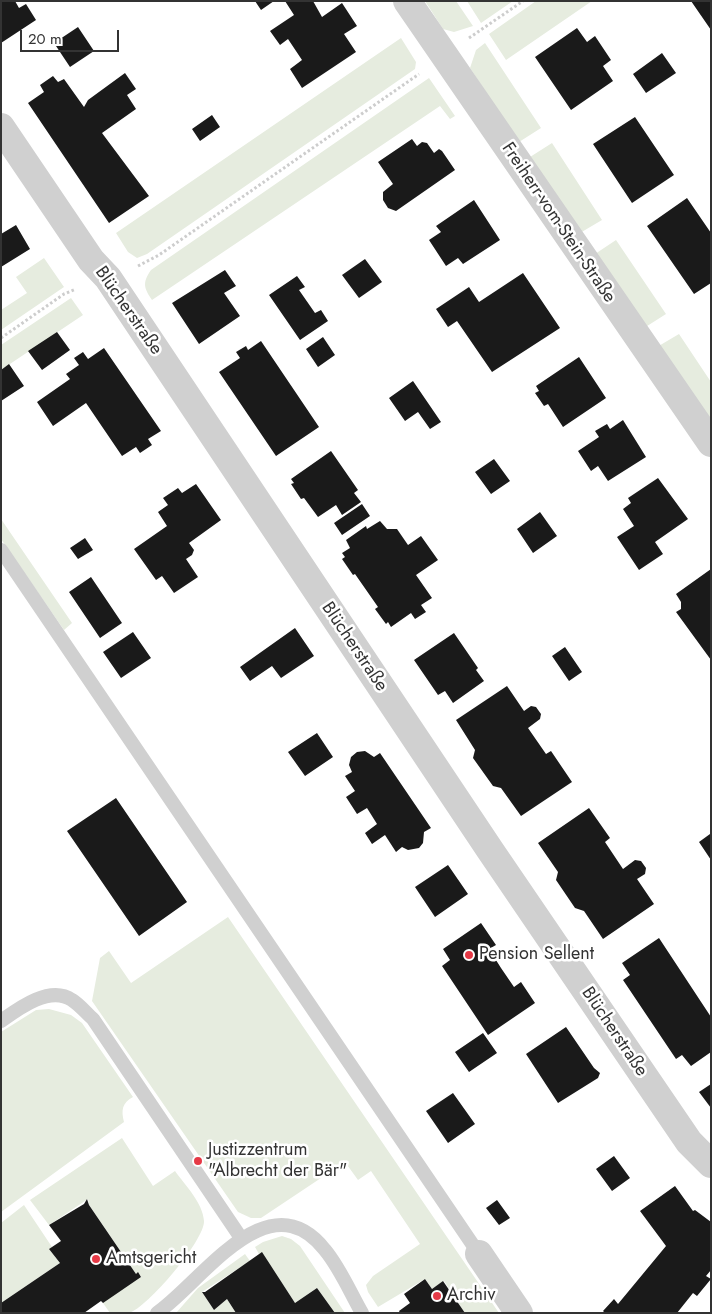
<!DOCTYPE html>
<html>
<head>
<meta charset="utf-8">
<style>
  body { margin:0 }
  #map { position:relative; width:712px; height:1314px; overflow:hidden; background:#fff; font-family:Jost,sans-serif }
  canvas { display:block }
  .frame { position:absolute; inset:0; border:2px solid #333; pointer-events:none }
  .scale { position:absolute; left:20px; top:30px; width:99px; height:22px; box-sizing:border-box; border:2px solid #333; border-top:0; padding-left:6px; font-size:15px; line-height:18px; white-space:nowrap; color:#333; -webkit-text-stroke:4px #fff; paint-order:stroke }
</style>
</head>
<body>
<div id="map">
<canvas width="712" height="1314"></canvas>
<div class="frame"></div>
<div class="scale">20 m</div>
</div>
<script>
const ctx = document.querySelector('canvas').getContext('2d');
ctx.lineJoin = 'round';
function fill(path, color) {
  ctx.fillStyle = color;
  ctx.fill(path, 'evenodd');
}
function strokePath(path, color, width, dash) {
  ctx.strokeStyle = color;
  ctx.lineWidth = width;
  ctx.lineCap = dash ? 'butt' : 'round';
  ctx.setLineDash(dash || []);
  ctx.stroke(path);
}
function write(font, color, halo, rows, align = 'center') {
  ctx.font = font + ' Jost,sans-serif';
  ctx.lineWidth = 5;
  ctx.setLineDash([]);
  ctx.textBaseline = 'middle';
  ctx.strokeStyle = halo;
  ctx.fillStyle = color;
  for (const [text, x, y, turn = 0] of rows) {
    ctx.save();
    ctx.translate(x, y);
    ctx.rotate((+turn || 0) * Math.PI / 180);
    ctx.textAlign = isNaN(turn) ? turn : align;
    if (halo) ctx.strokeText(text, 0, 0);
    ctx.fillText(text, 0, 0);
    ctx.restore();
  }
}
fill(new Path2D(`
  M 425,1 L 456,1 L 473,26 L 454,32 L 443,29 Z
  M 467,1 L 513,1 L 481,23 Z
  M 536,1 L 592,1 L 506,60 L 489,34 Z
  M 401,38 L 416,62 L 415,69 L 147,254 L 137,258 L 128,252 L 116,233 Z
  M 485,43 L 541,128 L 519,142 L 470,68 L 476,50 Z
  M 429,78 L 455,116 L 450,119 L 440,106 L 152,300 C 144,288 142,283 151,270 Z
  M 552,143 L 602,220 L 580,233 L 530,157 Z
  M 616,240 L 666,314 L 644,328 L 595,254 Z
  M 44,258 L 64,287 L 1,330 L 1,310 L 27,293 L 16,277 Z
  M 71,298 L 83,315 L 1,370 L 1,345 Z
  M 679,334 L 711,382 L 711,424 L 657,347 Z
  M 1,519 L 72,623 L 64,630 L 1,539 Z
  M 228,917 L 499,1313 L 465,1313 L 444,1281 L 432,1289 L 425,1279 L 378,1307 L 368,1292 L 366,1285 L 373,1276 L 420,1244 L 371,1171 L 358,1180 L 345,1162 L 261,1218 L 251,1218 L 238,1212 L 92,1001 L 100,958 L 109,951 L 131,983 Z
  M 49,1009 L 71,1015 L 82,1023 L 133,1097 C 122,1103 121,1110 124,1122 L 1,1212 L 1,1032 L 36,1010 Z
  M 122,1138 L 153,1186 L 175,1171 C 185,1185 203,1203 204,1221 C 205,1240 147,1308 129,1313 C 123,1314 115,1313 110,1313 L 103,1303 L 106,1299 L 141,1277 L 138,1273 L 136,1274 L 89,1205 L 88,1199 L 49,1225 L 30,1200 Z
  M 24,1205 L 52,1247 L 49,1249 L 60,1263 L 1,1303 L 1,1223 Z
  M 282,1236 L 291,1239 L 300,1246 L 345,1313 L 335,1313 L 317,1288 L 295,1303 L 262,1253 L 259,1254 L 255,1247 L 263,1242 Z
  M 245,1254 L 250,1261 L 202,1292 L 214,1310 L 227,1299 L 236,1313 L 176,1313 L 198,1288 Z`), '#e6ecdf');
fill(new Path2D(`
  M 1,1 L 15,1 L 19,8 L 26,4 L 36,20 L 1,43 Z
  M 255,1 L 274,1 L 261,10 Z
  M 285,1 L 313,1 L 322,17 L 342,3 L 357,26 L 344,34 L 356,52 L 302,88 L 290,69 L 302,60 L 288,39 L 280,45 L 270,31 L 294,15 Z
  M 691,1 L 711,1 L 711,30 Z
  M 78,27 L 94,51 L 70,67 L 54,43 Z
  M 577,28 L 587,42 L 595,36 L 611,60 L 603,66 L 613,81 L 571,110 L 535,57 Z
  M 662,53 L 676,73 L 646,93 L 633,74 Z
  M 125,73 L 136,89 L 127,95 L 136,109 L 102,133 L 149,196 L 109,223 L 28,103 L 44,92 L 40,85 L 53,76 L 58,82 L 64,79 L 84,107 L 88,100 Z
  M 212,115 L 220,127 L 200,141 L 192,129 Z
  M 635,117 L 674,175 L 632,203 L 593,144 Z
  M 412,139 L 417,146 L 422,142 L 427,143 L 434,153 L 439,149 L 442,151 L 455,170 L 396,211 L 388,208 L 383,200 L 383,192 L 393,184 L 378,162 Z
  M 687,198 L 711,233 L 711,283 L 694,294 L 647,226 Z
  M 474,200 L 500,240 L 463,264 L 458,258 L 446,266 L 429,240 L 441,232 L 436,226 Z
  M 16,225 L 30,249 L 1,267 L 1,234 Z
  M 365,259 L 382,282 L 359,298 L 342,275 Z
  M 225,270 L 236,286 L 224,293 L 240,316 L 199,344 L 172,303 Z
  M 523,273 L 560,328 L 492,372 L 457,321 L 448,327 L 436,309 L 469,287 L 479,302 Z
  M 297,276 L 305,287 L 299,290 L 315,313 L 321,310 L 328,321 L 300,340 L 269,295 Z
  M 57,332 L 70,350 L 42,370 L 28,351 Z
  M 323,337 L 335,355 L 318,367 L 306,349 Z
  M 261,341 L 319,427 L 276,456 L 219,372 L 240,358 L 236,352 L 246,346 L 248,350 Z
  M 104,348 L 161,431 L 148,439 L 152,445 L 140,453 L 136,447 L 122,456 L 86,403 L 53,426 L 37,402 L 70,379 L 66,374 L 79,365 L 74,358 L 83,352 L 88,359 Z
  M 579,357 L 606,398 L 563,427 L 548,404 L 544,406 L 535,393 L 539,391 L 536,386 Z
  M 9,364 L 24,386 L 1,401 L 1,370 Z
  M 413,381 L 441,422 L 430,429 L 418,412 L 405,421 L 389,398 Z
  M 623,420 L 646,457 L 608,481 L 598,466 L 591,471 L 578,451 L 599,437 L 595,431 L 607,424 L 610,429 Z
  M 331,451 L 358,490 L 354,493 L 361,502 L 342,515 L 336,505 L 318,517 L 304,498 L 301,499 L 291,484 L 294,483 L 291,479 Z
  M 494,459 L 510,481 L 491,494 L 475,472 Z
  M 658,478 L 688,519 L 655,542 L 663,554 L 639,570 L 617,537 L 634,526 L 623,509 L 631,503 L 628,498 Z
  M 196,484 L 221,520 L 189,543 L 194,550 L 192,555 L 186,559 L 198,577 L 174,593 L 162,576 L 156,580 L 134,549 L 167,526 L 158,512 L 168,505 L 163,498 L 178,488 L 182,493 Z
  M 362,504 L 370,516 L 342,535 L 334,523 Z
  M 540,512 L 557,536 L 533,553 L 517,529 Z
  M 380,521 L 387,529 L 397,529 L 408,545 L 421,536 L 438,560 L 416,575 L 432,598 L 421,605 L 426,612 L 415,619 L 411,613 L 391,627 L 388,622 L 386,624 L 375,609 L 378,607 L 355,574 L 353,575 L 342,559 L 345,557 L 342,553 L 350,548 L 346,540 L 366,526 L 367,529 Z
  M 85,538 L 93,550 L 78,559 L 70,548 Z
  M 711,569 L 711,660 L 676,612 L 681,609 L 681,602 L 676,594 Z
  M 91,577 L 122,623 L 100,638 L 69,592 Z
  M 295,628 L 314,656 L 281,678 L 272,666 L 250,681 L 240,667 Z
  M 133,632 L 151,658 L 121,678 L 103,652 Z
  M 454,633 L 478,668 L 476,670 L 484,681 L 453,703 L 445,691 L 438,695 L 414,660 Z
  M 565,647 L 582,672 L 569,681 L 552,656 Z
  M 507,686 L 524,711 L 531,706 L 536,707 L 541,714 L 540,719 L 528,728 L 546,754 L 551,751 L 572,782 L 521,816 L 501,788 L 493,786 L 473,758 L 475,750 L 456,720 Z
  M 317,733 L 333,757 L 305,776 L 288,752 Z
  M 365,751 L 374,757 L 380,753 L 431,828 L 424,832 L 423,843 L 419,848 L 408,850 L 402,847 L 396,852 L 385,835 L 372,844 L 365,833 L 377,824 L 367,808 L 357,814 L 346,797 L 355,791 L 345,776 L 352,772 L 349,765 L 351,757 L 357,752 Z
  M 116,798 L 187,902 L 139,936 L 67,831 Z
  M 589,808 L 610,838 L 605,842 L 623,869 L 635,860 L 641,861 L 646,868 L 645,874 L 637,879 L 654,904 L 603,939 L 584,911 L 575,908 L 556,880 L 558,872 L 538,843 Z
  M 710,834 L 711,836 L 711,860 L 699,842 Z
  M 448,865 L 468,894 L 435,917 L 415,887 Z
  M 481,923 L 496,945 L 489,949 L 501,968 L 514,987 L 521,982 L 535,1003 L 488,1035 L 442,966 L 450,960 L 443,949 Z
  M 659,938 L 711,1017 L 711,1052 L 691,1066 L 682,1055 L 676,1059 L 623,980 L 630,975 L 622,963 Z
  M 566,1027 L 594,1068 L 600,1073 L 598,1078 L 558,1103 L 526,1054 Z
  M 483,1033 L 497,1053 L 469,1072 L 455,1052 Z
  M 711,1084 L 711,1108 L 699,1092 Z
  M 453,1093 L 475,1124 L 448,1143 L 426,1111 Z
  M 614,1156 L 630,1178 L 612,1191 L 596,1169 Z
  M 675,1186 L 693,1211 L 695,1210 L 711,1222 L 711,1270 L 706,1276 L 711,1279 L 697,1296 L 693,1293 L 677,1313 L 605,1313 L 603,1311 L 614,1299 L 618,1304 L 666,1246 L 640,1211 Z
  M 87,1199 L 89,1205 L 136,1274 L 138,1272 L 141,1277 L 103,1303 L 101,1301 L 84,1313 L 1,1313 L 1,1303 L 60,1263 L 49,1249 L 61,1241 L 49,1225 L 84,1204 Z
  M 497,1200 L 510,1218 L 499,1225 L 486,1208 Z
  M 262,1252 L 295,1303 L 317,1288 L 335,1313 L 236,1313 L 227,1299 L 214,1310 L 202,1292 L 205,1292 Z
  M 425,1279 L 432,1289 L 443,1281 L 465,1313 L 400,1313 L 399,1311 L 410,1303 L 404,1294 Z`), '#1a1a1a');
strokePath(new Path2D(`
  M 469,38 L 523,1
  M 138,266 L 159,255 L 419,74
  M 1,338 L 64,294 L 76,289`), '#cdcdcd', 3, [2.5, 2.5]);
strokePath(new Path2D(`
  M 1,550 L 479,1254
  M 1,1021 C 19,1008 50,985 72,1000 C 80,1005 86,1013 93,1019 L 241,1238
  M 157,1313 C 202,1282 268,1178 325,1250 C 340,1268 350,1292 362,1313`), '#d0d0d0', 14);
strokePath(new Path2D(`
  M 407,1 L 711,443
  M 1,127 L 91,260 L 108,278 L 490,850 L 689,1142 L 711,1164
  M 479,1254 L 519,1313`), '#d0d0d0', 28);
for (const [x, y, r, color] of [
  [469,955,5,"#e63946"],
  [198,1161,5,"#e63946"],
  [96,1259,5,"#e63946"],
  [437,1296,5,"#e63946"]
]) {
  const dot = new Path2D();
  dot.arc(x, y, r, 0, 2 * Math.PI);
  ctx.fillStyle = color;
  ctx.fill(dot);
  strokePath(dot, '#fff', 2);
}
write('18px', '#333', '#fff', [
  ["Freiherr-vom-Stein-Straße",558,223,56],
  ["Blücherstraße",128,311,55],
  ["Blücherstraße",354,647,56],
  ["Blücherstraße",614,1032,56]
]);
write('18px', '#333', '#fff', [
  ["Pension Sellent",479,955],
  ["Justizzentrum",208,1151],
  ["\"Albrecht der Bär\"",208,1172],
  ["Amtsgericht",106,1259],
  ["Archiv",447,1296]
], 'left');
</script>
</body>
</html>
